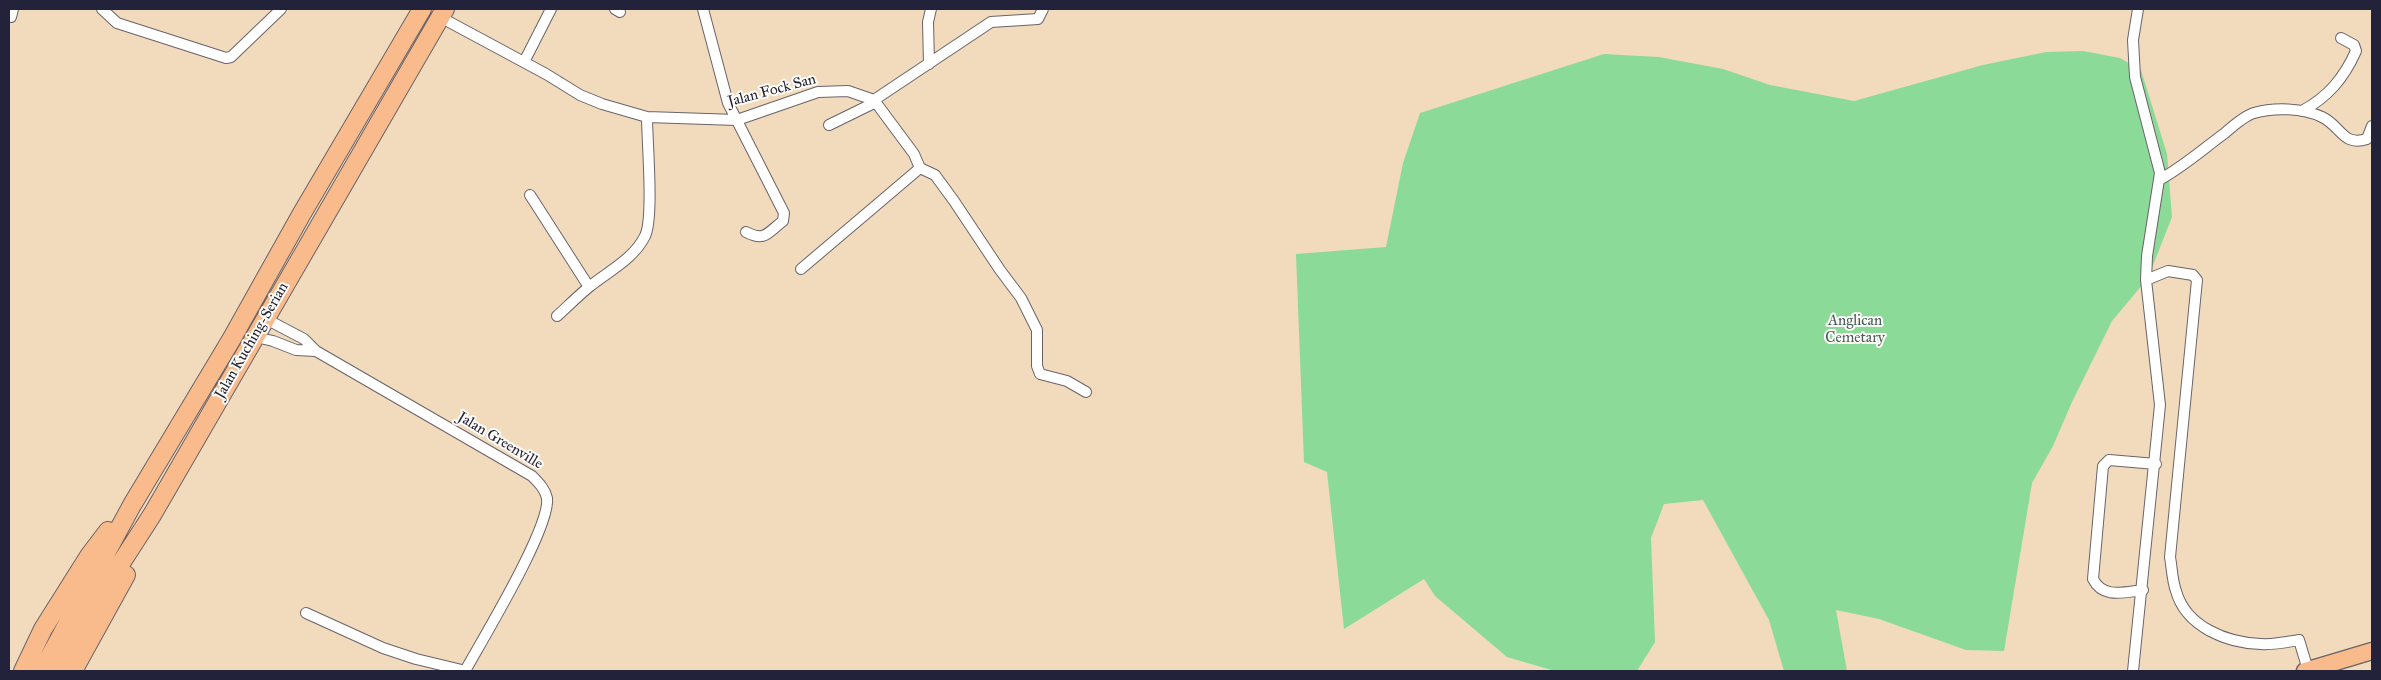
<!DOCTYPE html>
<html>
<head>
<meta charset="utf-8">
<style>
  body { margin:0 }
  #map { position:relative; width:2381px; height:680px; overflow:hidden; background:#f1dbbc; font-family:"IM FELL Great Primer",serif }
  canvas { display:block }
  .frame { position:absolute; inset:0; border:10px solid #22223b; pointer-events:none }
</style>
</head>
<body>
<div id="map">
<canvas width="2381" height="680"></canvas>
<div class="frame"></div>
</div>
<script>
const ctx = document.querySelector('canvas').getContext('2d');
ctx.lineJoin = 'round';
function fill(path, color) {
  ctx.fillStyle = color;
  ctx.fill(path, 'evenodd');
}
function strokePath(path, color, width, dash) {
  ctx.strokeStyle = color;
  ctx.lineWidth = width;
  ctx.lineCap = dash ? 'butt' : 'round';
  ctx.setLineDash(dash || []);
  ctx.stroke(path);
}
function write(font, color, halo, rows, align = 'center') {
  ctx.font = font + ' "IM FELL Great Primer",serif';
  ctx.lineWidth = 4;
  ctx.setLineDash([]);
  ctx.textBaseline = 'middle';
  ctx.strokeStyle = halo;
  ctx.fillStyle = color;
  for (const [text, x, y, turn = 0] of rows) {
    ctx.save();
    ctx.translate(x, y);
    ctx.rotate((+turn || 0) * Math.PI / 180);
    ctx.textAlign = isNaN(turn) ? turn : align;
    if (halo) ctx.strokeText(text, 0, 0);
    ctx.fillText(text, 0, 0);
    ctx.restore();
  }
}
fill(new Path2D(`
  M 2083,51 L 2120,58 L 2141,70 L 2167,154 L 2172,217 L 2148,278 L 2112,321 L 2072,402 L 2053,446 L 2032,483 L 2004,651 L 1966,650 L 1879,619 L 1836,610 L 1847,671 L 1784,671 L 1769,620 L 1703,500 L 1664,504 L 1651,538 L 1655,642 L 1637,671 L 1555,671 L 1507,657 L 1435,596 L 1424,579 L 1344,629 L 1327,472 L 1304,462 L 1296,254 L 1386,247 L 1403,163 L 1420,113 L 1604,54 L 1659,57 L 1723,69 L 1770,85 L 1854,101 L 1983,65 L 2046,52 Z`), '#8cda98');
const minor = new Path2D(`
  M 102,9 L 117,23 L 226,58 L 231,57 L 281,9
  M 615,9 L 620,12
  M 703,9 L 728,103 L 784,213 L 783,221 C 767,233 765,242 746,232
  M 11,17 L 13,9
  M 440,17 L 546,74 L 580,95 L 602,104 L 647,117 L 737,120 L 818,92 L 848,91 L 874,100 L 914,154 L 920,168 L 935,175 L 954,201 L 1000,270 L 1021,298 L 1037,330 L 1037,366 L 1040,374 L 1067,381 L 1086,392
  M 524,62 L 551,9
  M 929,64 L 928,22 L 931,9
  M 874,100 L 991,22 L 1038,19 L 1043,9
  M 2302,111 C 2328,97 2344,78 2356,51 L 2354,45 L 2341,38
  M 829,125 L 876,102
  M 2159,180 C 2183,167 2203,149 2225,133 C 2233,126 2244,116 2254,113 C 2274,107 2303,108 2322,117 C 2341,126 2343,147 2367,139 L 2372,126
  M 530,195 L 589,287
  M 801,269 L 920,168
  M 2146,280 L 2168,271 L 2193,275 L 2197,280 L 2170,557 C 2172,568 2172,580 2176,591 C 2186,627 2227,643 2261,644 C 2273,645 2287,642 2299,640 L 2308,670
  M 557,316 C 568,306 578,296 589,287 C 607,272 634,259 645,236 C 654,218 647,141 647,117
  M 266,319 L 304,339 L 316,351 L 532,476 C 539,483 545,489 547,498 C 551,527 482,640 465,671
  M 256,337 L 273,341 L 296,350 L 316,351
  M 2143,590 C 2124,592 2103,599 2093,579 L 2103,466 L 2109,460 L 2156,464
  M 306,613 L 383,648 L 416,659 L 466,671
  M 2133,671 L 2160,405 L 2146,280 L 2147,256 L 2160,173 L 2135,77 L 2133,40 L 2138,9`);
const primary = new Path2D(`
  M 2305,671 L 2372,651`);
const trunk = new Path2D(`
  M 23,671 L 43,629 L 89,556 L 108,531
  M 42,671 L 132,505 L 231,340 L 301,215 L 422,9
  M 58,671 L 112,577 L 152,515 L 445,9
  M 73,671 L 126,575`);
strokePath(minor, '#6a6368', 12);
strokePath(primary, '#6a6368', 19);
strokePath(trunk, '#6a6368', 20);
strokePath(minor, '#fff', 10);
strokePath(primary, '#fabb8c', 16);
strokePath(trunk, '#fabb8c', 18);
write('15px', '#22223b', '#fdfcf7', [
  ["Jalan Fock San",772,91,-15],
  ["Jalan Kuching-Serian",252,341,-60],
  ["Jalan Greenville",500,441,31]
]);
write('15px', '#425957', '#fdfcf7', [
  ["Anglican",1855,321],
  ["Cemetary",1855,338]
]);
</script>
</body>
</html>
